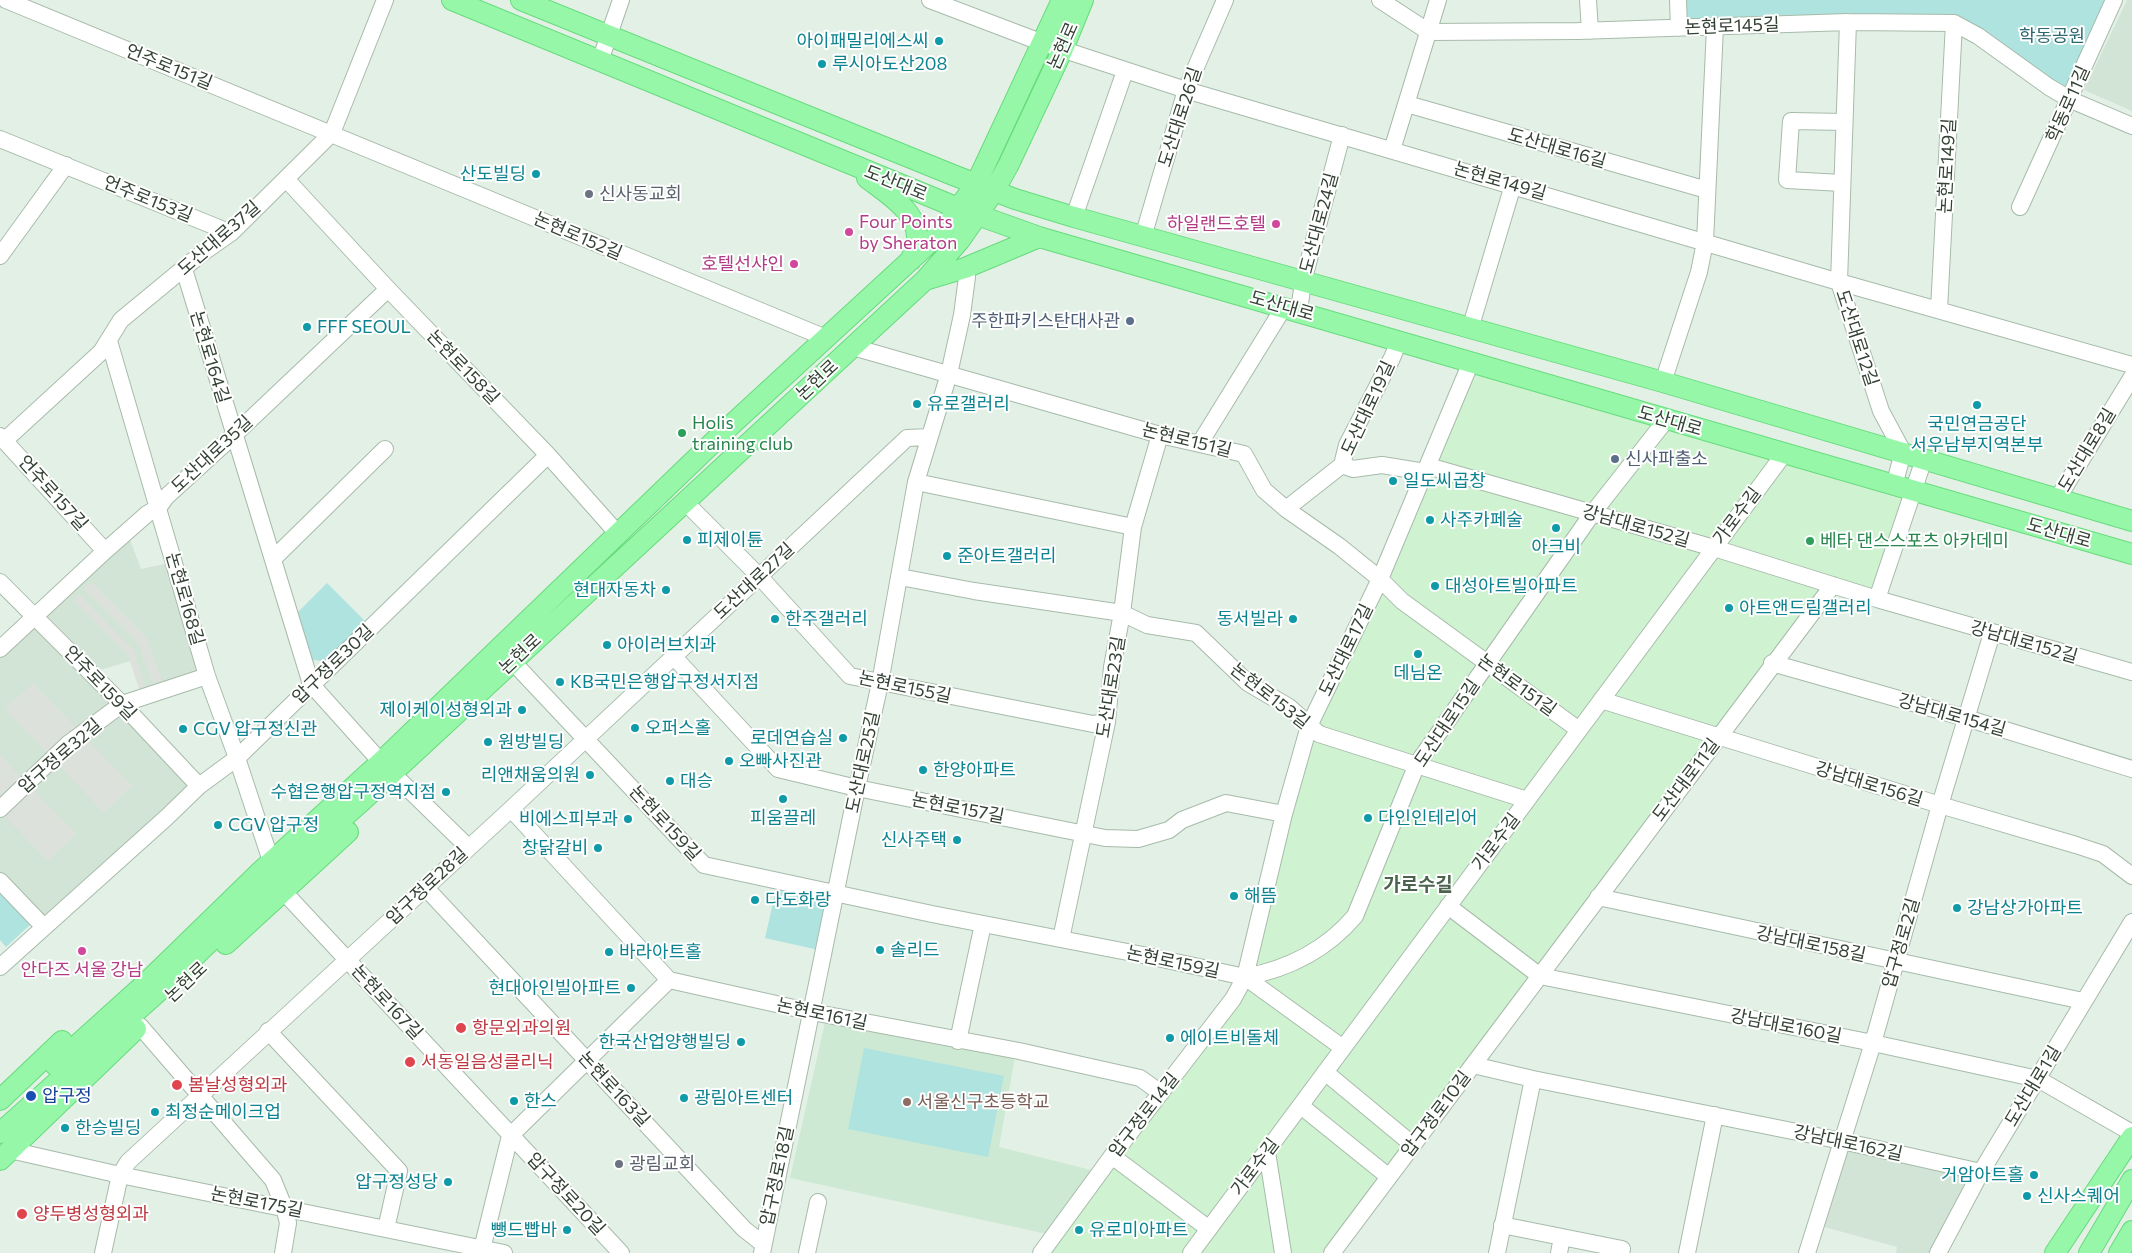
<!DOCTYPE html>
<html>
<head>
<meta charset="utf-8">
<style>
  body { margin:0 }
  canvas { display:block; background:#e3f0e6 }
</style>
</head>
<body>
<canvas width="2132" height="1253"></canvas>
<script>
const ctx = document.querySelector('canvas').getContext('2d');
ctx.lineJoin = 'round';
function fill(path, color) {
  ctx.fillStyle = color;
  ctx.fill(path, 'evenodd');
}
function strokePath(path, color, width, dash) {
  ctx.strokeStyle = color;
  ctx.lineWidth = width;
  ctx.lineCap = dash ? 'butt' : 'round';
  ctx.setLineDash(dash || []);
  ctx.stroke(path);
}
function write(font, color, halo, rows, align = 'center') {
  ctx.font = font + ' Commissioner,"Noto Sans KR",sans-serif';
  ctx.lineWidth = 4;
  ctx.setLineDash([]);
  ctx.textBaseline = 'middle';
  ctx.strokeStyle = halo;
  ctx.fillStyle = color;
  for (const [text, x, y, turn = 0] of rows) {
    ctx.save();
    ctx.translate(x, y);
    ctx.rotate((+turn || 0) * Math.PI / 180);
    ctx.textAlign = isNaN(turn) ? turn : align;
    if (halo) ctx.strokeText(text, 0, 0);
    ctx.fillText(text, 0, 0);
    ctx.restore();
  }
}
fill(new Path2D(`
  M 2127,0 L 2132,0 L 2132,111 L 2084,90 Z
  M 129,537 L 141,569 L 169,563 L 201,673 L 142,692 L 130,661 L 87,674 L 191,783 L 100,866 L 43,922 L 0,876 L 0,658 Z
  M 1846,1146 L 1976,1175 L 1935,1253 L 1896,1253 L 1897,1247 L 1821,1226 Z`), '#d2e4d5');
fill(new Path2D(`
  M 1474,369 L 1907,501 L 1876,591 L 1834,577 L 1325,1253 L 1050,1253 L 1248,989 L 1302,759 Z`), '#cff2d1');
fill(new Path2D(`
  M 826,1018 L 1015,1057 L 999,1147 L 1091,1170 L 1047,1234 L 790,1178 Z`), '#cee9d3');
fill(new Path2D(`
  M 1685,0 L 2107,0 L 2068,91 L 1971,23 L 1685,24 Z
  M 327,583 L 367,623 L 328,662 L 308,659 L 295,615 Z
  M 777,885 L 835,898 L 823,951 L 765,938 Z
  M 0,886 L 33,922 L 6,947 L 0,940 Z
  M 864,1048 L 1004,1076 L 988,1157 L 848,1129 Z`), '#aee3df');
fill(new Path2D(`
  M 91,582 L 146,637 L 162,680 L 153,683 L 138,643 L 84,589 Z
  M 79,594 L 133,649 L 146,687 L 139,689 L 128,655 L 73,600 Z
  M 33,683 L 132,786 L 104,813 L 5,709 Z
  M 0,755 L 76,834 L 48,861 L 0,812 Z`), '#dce1dc');
const minor = new Path2D(`
  M 6,0 L 826,338
  M 930,0 L 1043,43 L 1186,90 L 1839,282 L 2132,365
  M 1380,0 L 1429,32 L 1578,31 L 1848,22 L 1954,23 L 1978,36 L 2049,87 L 2071,100 L 2132,126
  M 1588,0 L 1590,31
  M 1678,0 L 1679,28
  M 1848,22 L 1839,282 L 1881,411 L 1903,452 L 1894,486
  M 600,61 L 621,0
  M 1407,104 L 1707,190
  M 0,139 L 231,233
  M 1392,150 L 1438,0
  M 286,179 L 388,289 L 548,455 L 618,534
  M 1842,183 L 1787,180 L 1791,121 L 1844,122
  M 2020,207 L 2114,0
  M 1074,217 L 1125,71
  M 1143,237 L 1186,90 L 1225,0
  M 0,256 L 66,165
  M 184,269 L 311,684 L 381,762
  M 1939,310 L 1954,23
  M 1299,311 L 1303,282 L 1342,135
  M 1470,329 L 1513,185
  M 109,341 L 207,676 L 237,758 L 269,855
  M 853,347 L 1160,435 L 1244,454 L 1264,490 L 1286,509 L 1339,546 L 1380,579 L 1402,601 L 1579,730
  M 1663,382 L 1699,272 L 1705,242 L 1715,27
  M 0,436 L 105,551
  M 4,441 L 101,352 L 121,320 L 201,254 L 231,233 L 332,133 L 385,0
  M 1200,443 L 1284,307
  M 1342,465 L 1353,469 L 1382,465 L 1425,472
  M 1428,466 L 1714,548 L 1877,599 L 2132,672
  M 916,482 L 1133,527
  M 2058,498 L 2132,377
  M 685,502 L 759,576 L 850,676 L 1093,724 L 1107,722
  M 1286,509 L 1342,465 L 1347,445 L 1392,358 L 1399,341
  M 273,559 L 385,449
  M 900,577 L 974,591 L 1122,613 L 1147,625 L 1196,633 L 1248,683 L 1289,707 L 1319,734 L 1527,800
  M 0,582 L 122,704 L 199,786
  M 1877,599 L 1924,459
  M 0,649 L 105,551 L 147,514 L 159,507 L 166,497 L 234,435 L 388,289
  M 674,657 L 778,769 L 857,788 L 1105,838 L 1138,839 L 1169,830 L 1182,820 L 1226,803 L 1284,814
  M 512,661 L 704,865 L 932,914 L 1148,956 L 1245,977 L 1343,1048
  M 1772,663 L 1966,718 L 2132,769
  M 1601,700 L 1940,805 L 2076,845 L 2103,854 L 2132,876
  M 392,773 L 468,847
  M 0,809 L 68,744 L 122,704 L 207,676
  M 511,809 L 669,980 L 812,1012 L 1019,1051 L 1140,1078 L 1161,1093
  M 0,881 L 44,927
  M 425,887 L 744,1229 L 763,1244
  M 283,891 L 621,1253
  M 1598,897 L 2083,1001
  M 1448,906 L 1540,976 L 1873,1043 L 2038,1079 L 2132,1133
  M 1061,939 L 1107,722 L 1112,667 L 1122,613 L 1133,527 L 1160,435
  M 0,967 L 167,817 L 199,786 L 237,758 L 548,455
  M 1245,977 C 1288,969 1327,949 1355,916 L 1417,764 L 1592,514 L 1666,420
  M 140,1026 L 273,1180 L 284,1207 L 288,1223 L 283,1253
  M 268,1031 L 399,1171 L 386,1229
  M 958,1041 L 983,924
  M 1473,1065 L 1533,1079 L 1842,1141 L 1981,1172
  M 1325,1072 L 1413,1145
  M 1301,1106 L 1389,1177
  M 10,1150 L 120,1175 L 504,1253
  M 1267,1152 L 1283,1253
  M 1112,1156 L 1209,1229
  M 1502,1225 L 1622,1249 L 1621,1253
  M 103,1253 L 120,1175 L 128,1162 L 511,809 L 907,438 L 929,437
  M 481,1253 L 510,1136 L 669,980
  M 762,1253 L 857,788 L 880,683 L 916,482 L 949,374 L 962,315 L 967,277 L 965,268
  M 807,1253 L 818,1202
  M 1041,1253 L 1112,1156 L 1233,999 L 1245,977 L 1284,814 L 1309,726 L 1380,579 L 1471,362
  M 1191,1253 L 1784,454
  M 1332,1253 L 1833,585
  M 1497,1253 L 1533,1079
  M 1559,1253 L 1562,1237
  M 1687,1253 L 1715,1115
  M 1807,1253 L 1873,1043 L 1940,805 L 1992,633
  M 1938,1253 L 1981,1172 L 2132,922`);
const major = new Path2D(`
  M 452,0 L 958,208 L 1039,237 L 2132,554
  M 521,0 L 953,175 L 1015,199 L 1074,217 L 1663,382 L 2132,521
  M 867,178 C 885,192 917,211 917,237 C 917,244 913,252 911,260
  M 925,280 L 965,268 L 1039,237
  M 226,944 L 348,832
  M 55,1065 L 147,982 L 260,872 L 381,762 L 729,427 L 940,233 L 976,184 L 1062,0
  M 0,1100 L 62,1041
  M 0,1133 L 159,991 L 272,881 L 362,801 L 925,280 L 960,240 L 994,191 L 1008,166 L 1063,49 L 1083,0
  M 0,1160 L 136,1029
  M 2055,1253 L 2132,1137
  M 2089,1253 L 2132,1180
  M 2119,1253 L 2132,1231`);
strokePath(minor, '#a7bbaa', 18);
strokePath(major, '#67db7c', 22);
strokePath(minor, '#fff', 16);
strokePath(major, '#96f7a9', 20);
for (const [x, y, r, color] of [
  [939,41,5,"#0f9aa8"],
  [822,64,5,"#0f9aa8"],
  [536,174,5,"#0f9aa8"],
  [589,194,5,"#6b7280"],
  [1276,224,5,"#d1479c"],
  [849,232,5,"#d1479c"],
  [794,264,5,"#d1479c"],
  [1130,321,5,"#5c6f8a"],
  [307,327,5,"#0f9aa8"],
  [917,404,5,"#0f9aa8"],
  [1977,405,5,"#0f9aa8"],
  [682,433,5,"#2e9e5b"],
  [1615,459,5,"#5c6f8a"],
  [1393,481,5,"#0f9aa8"],
  [1430,520,5,"#0f9aa8"],
  [1556,528,5,"#0f9aa8"],
  [687,540,5,"#0f9aa8"],
  [1810,541,5,"#2e9e5b"],
  [947,556,5,"#0f9aa8"],
  [1435,586,5,"#0f9aa8"],
  [666,590,5,"#0f9aa8"],
  [1729,608,5,"#0f9aa8"],
  [775,619,5,"#0f9aa8"],
  [1293,619,5,"#0f9aa8"],
  [607,645,5,"#0f9aa8"],
  [1418,654,5,"#0f9aa8"],
  [560,682,5,"#0f9aa8"],
  [522,710,5,"#0f9aa8"],
  [635,728,5,"#0f9aa8"],
  [183,729,5,"#0f9aa8"],
  [843,738,5,"#0f9aa8"],
  [488,742,5,"#0f9aa8"],
  [729,761,5,"#0f9aa8"],
  [923,770,5,"#0f9aa8"],
  [590,775,5,"#0f9aa8"],
  [670,781,5,"#0f9aa8"],
  [446,792,5,"#0f9aa8"],
  [783,799,5,"#0f9aa8"],
  [1368,818,5,"#0f9aa8"],
  [628,819,5,"#0f9aa8"],
  [218,825,5,"#0f9aa8"],
  [957,840,5,"#0f9aa8"],
  [598,848,5,"#0f9aa8"],
  [1234,896,5,"#0f9aa8"],
  [755,900,5,"#0f9aa8"],
  [1957,908,5,"#0f9aa8"],
  [880,950,5,"#0f9aa8"],
  [82,951,5,"#d1479c"],
  [609,952,5,"#0f9aa8"],
  [631,988,5,"#0f9aa8"],
  [461,1028,6,"#e0444e"],
  [1170,1038,5,"#0f9aa8"],
  [741,1042,5,"#0f9aa8"],
  [410,1062,6,"#e0444e"],
  [177,1085,6,"#e0444e"],
  [31,1096,6,"#1a4fb4"],
  [684,1098,5,"#0f9aa8"],
  [514,1101,5,"#0f9aa8"],
  [907,1102,5,"#8d6e63"],
  [155,1112,5,"#0f9aa8"],
  [65,1128,5,"#0f9aa8"],
  [619,1164,5,"#6b7280"],
  [2034,1175,5,"#0f9aa8"],
  [448,1182,5,"#0f9aa8"],
  [2027,1196,5,"#0f9aa8"],
  [22,1214,6,"#e0444e"],
  [567,1230,5,"#0f9aa8"],
  [1079,1230,5,"#0f9aa8"]
]) {
  const dot = new Path2D();
  dot.arc(x, y, r, 0, 2 * Math.PI);
  ctx.fillStyle = color;
  ctx.fill(dot);
  strokePath(dot, '#fff', 2);
}
write('18px', '#344235', '#fff', [
  ["논현로145길",1732,26,-2],
  ["논현로",1063,46,-66],
  ["언주로151길",169,67,22],
  ["학동로11길",2068,104,-66],
  ["도산대로26길",1180,117,-72],
  ["도산대로16길",1557,148,16],
  ["논현로149길",1947,166,-87],
  ["논현로149길",1500,181,16],
  ["도산대로",896,183,22],
  ["언주로153길",148,199,22],
  ["도산대로24길",1319,223,-75],
  ["논현로152길",578,236,23],
  ["도산대로37길",219,238,-41],
  ["도산대로",1282,306,16],
  ["도산대로12길",1857,338,72],
  ["논현로164길",210,357,73],
  ["논현로158길",463,367,46],
  ["논현로",817,380,-43],
  ["도산대로19길",1368,408,-65],
  ["도산대로",1670,421,16],
  ["논현로151길",1187,440,14],
  ["도산대로8길",2087,450,-59],
  ["도산대로35길",212,454,-43],
  ["언주로157길",53,493,48],
  ["가로수길",1737,516,-53],
  ["강남대로152길",1636,526,16],
  ["도산대로",2059,533,16],
  ["도산대로27길",754,581,-43],
  ["논현로168길",185,599,74],
  ["강남대로152길",2024,642,16],
  ["도산대로17길",1346,650,-64],
  ["논현로",520,654,-43],
  ["압구정로30길",333,664,-44],
  ["언주로159길",100,683,46],
  ["논현로151길",1517,685,36],
  ["논현로155길",905,687,12],
  ["도산대로23길",1111,687,-81],
  ["논현로153길",1270,696,38],
  ["강남대로154길",1952,715,16],
  ["도산대로15길",1447,723,-56],
  ["압구정로32길",60,756,-41],
  ["도산대로25길",863,762,-78],
  ["도산대로11길",1686,780,-53],
  ["강남대로156길",1869,784,17],
  ["논현로157길",958,808,11],
  ["논현로159길",665,823,47],
  ["가로수길",1496,842,-53],
  ["압구정로28길",427,886,-43],
  ["압구정로2길",1901,943,-74],
  ["강남대로158길",1811,944,12],
  ["논현로159길",1173,962,12],
  ["논현로",186,982,-43],
  ["논현로167길",387,1002,47],
  ["논현로161길",822,1014,12],
  ["강남대로160길",1786,1026,11],
  ["도산대로1길",2033,1086,-59],
  ["논현로163길",614,1089,47],
  ["압구정로10길",1436,1114,-53],
  ["압구정로14길",1144,1115,-52],
  ["강남대로162길",1848,1143,12],
  ["가로수길",1255,1167,-53],
  ["압구정로18길",777,1176,-78],
  ["압구정로20길",566,1194,47],
  ["논현로175길",257,1202,11]
]);
write('18px', '#2c686f', '#fff', [
  ["학동공원",2052,36]
]);
write('18px', '#0d838f', '#fff', [
  ["아이패밀리에스씨",929,41,"right"],
  ["루시아도산208",832,64],
  ["산도빌딩",526,174,"right"],
  ["FFF SEOUL",317,327],
  ["유로갤러리",927,404],
  ["국민연금공단",1977,424,"center"],
  ["서우남부지역본부",1977,445,"center"],
  ["일도씨곱창",1403,481],
  ["사주카페술",1440,520],
  ["피제이튠",697,540],
  ["아크비",1556,547,"center"],
  ["준아트갤러리",957,556],
  ["대성아트빌아파트",1445,586],
  ["현대자동차",656,590,"right"],
  ["아트앤드림갤러리",1739,608],
  ["한주갤러리",785,619],
  ["동서빌라",1283,619,"right"],
  ["아이러브치과",617,645],
  ["데님온",1418,673,"center"],
  ["KB국민은행압구정서지점",570,682],
  ["제이케이성형외과",512,710,"right"],
  ["오퍼스홀",645,728],
  ["CGV 압구정신관",193,729],
  ["로데연습실",833,738,"right"],
  ["원방빌딩",498,742],
  ["오빠사진관",739,761],
  ["한양아파트",933,770],
  ["리앤채움의원",580,775,"right"],
  ["대승",680,781],
  ["수협은행압구정역지점",436,792,"right"],
  ["피움끌레",783,818,"center"],
  ["다인인테리어",1378,818],
  ["비에스피부과",618,819,"right"],
  ["CGV 압구정",228,825],
  ["신사주택",947,840,"right"],
  ["창닭갈비",588,848,"right"],
  ["해뜸",1244,896],
  ["다도화랑",765,900],
  ["강남상가아파트",1967,908],
  ["솔리드",890,950],
  ["바라아트홀",619,952],
  ["현대아인빌아파트",621,988,"right"],
  ["에이트비돌체",1180,1038],
  ["한국산업양행빌딩",731,1042,"right"],
  ["광림아트센터",694,1098],
  ["한스",524,1101],
  ["최정순메이크업",165,1112],
  ["한승빌딩",75,1128],
  ["거암아트홀",2024,1175,"right"],
  ["압구정성당",438,1182,"right"],
  ["신사스퀘어",2037,1196],
  ["뺑드빱바",557,1230,"right"],
  ["유로미아파트",1089,1230]
], 'left');
write('18px', '#5b616d', '#fff', [
  ["신사동교회",599,194],
  ["광림교회",629,1164]
], 'left');
write('18px', '#b23c85', '#fff', [
  ["Four Points",859,222,"left"],
  ["by Sheraton",859,243,"left"],
  ["하일랜드호텔",1266,224],
  ["호텔선샤인",784,264],
  ["안다즈 서울 강남",82,970,"center"]
], 'right');
write('18px', '#4e5e75', '#fff', [
  ["주한파키스탄대사관",1120,321],
  ["신사파출소",1625,459,"left"]
], 'right');
write('18px', '#27864d', '#fff', [
  ["Holis",692,423],
  ["training club",692,444],
  ["베타 댄스스포츠 아카데미",1820,541]
], 'left');
write('18px', '#be3a42', '#fff', [
  ["항문외과의원",472,1028],
  ["서동일음성클리닉",421,1062],
  ["봄날성형외과",188,1085],
  ["양두병성형외과",33,1214]
], 'left');
write('18px', '#164399', '#fff', [
  ["압구정",42,1096]
], 'left');
write('18px', '#785e54', '#fff', [
  ["서울신구초등학교",917,1102]
], 'left');
write('bold 19px', '#4c644e', '#fff', [
  ["가로수길",1418,885]
]);
</script>
</body>
</html>
